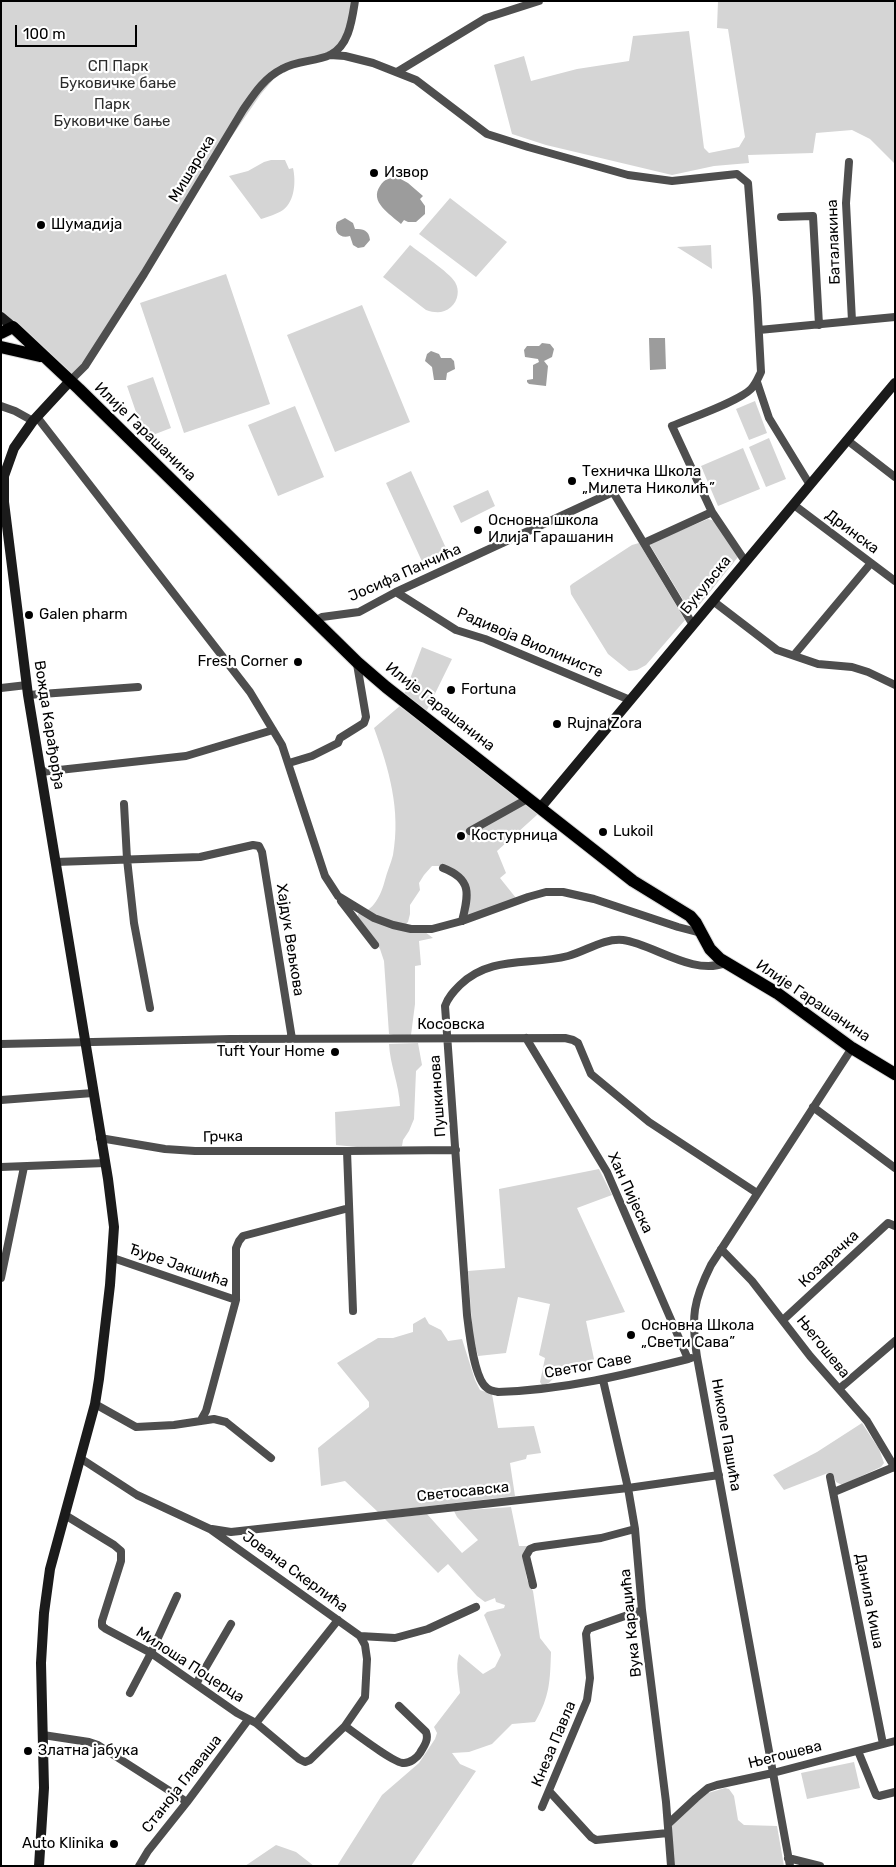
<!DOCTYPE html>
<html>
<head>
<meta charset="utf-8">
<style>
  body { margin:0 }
  #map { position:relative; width:896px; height:1867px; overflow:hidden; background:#fff; font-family:Rubik,sans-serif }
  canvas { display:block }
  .frame { position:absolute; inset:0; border:2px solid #000; pointer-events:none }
  .scale { position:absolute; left:15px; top:25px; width:122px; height:22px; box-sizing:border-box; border:2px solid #000; border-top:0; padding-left:6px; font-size:15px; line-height:18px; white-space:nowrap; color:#000; -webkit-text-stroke:4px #fff; paint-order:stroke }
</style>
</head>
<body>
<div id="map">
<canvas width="896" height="1867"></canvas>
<div class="frame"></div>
<div class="scale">100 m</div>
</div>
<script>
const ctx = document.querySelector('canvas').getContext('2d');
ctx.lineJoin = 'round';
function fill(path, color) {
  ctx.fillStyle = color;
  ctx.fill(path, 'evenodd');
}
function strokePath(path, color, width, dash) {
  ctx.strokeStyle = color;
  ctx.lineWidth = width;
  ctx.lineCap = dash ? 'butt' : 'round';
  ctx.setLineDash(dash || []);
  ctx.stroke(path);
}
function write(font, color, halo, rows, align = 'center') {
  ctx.font = font + ' Rubik,sans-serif';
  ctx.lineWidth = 4.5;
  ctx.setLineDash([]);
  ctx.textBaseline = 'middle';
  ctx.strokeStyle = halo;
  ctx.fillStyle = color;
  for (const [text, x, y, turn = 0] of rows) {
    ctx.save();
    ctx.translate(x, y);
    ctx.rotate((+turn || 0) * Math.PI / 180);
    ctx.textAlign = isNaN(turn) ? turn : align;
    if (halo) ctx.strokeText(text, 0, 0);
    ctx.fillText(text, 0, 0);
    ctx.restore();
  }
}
fill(new Path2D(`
  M 1,1 L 355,1 L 346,38 L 336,50 L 283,68 L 261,94 L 232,136 L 219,151 L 85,366 L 70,381 L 1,319 Z
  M 718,1 L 895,1 L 895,164 L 870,139 L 852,130 L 816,133 L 813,153 L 748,155 L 749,163 L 714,166 L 672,175 L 546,145 L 512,134 L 494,65 L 524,56 L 531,81 L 577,69 L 629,61 L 633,36 L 689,31 L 704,148 L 709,153 L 739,147 L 745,137 L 728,29 L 717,28 Z
  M 271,160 L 285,160 L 289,169 L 293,168 C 296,181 295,201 283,210 C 277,214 268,217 261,219 L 229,176 L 248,171 L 264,162 Z
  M 450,198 L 507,242 L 476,277 L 419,234 Z
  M 410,245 C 420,253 449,272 455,282 C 460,290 458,301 451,307 C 443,314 435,313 426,310 L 383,277 Z
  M 711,245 L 712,269 L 677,247 Z
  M 226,274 L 270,404 L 184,433 L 140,303 Z
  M 362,305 L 410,422 L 335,452 L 287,335 Z
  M 153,377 L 171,428 L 145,438 L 127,386 Z
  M 755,401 L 767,433 L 749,440 L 736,409 Z
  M 295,406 L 324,477 L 278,496 L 248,425 Z
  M 769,438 L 786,479 L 766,487 L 749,447 Z
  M 743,448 L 760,489 L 718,506 L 701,466 Z
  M 411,471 L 450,557 L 425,568 L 386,483 Z
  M 488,490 L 495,506 L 461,523 L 453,506 Z
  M 708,519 L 715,521 L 738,557 L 696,609 L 692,611 L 688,608 L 650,545 L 653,542 Z
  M 639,543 L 685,620 L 646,665 L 637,670 L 629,671 L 608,654 L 571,594 L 570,586 L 572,584 L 632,545 Z
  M 422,647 L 452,659 L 426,712 L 404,695 Z
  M 401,705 L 538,814 L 497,851 L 506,873 L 500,878 L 516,898 L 466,916 L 469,900 L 458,872 L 440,866 L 432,866 L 424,875 L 419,883 L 420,890 L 410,905 L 410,914 L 408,922 L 401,929 L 425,932 L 433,938 L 419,941 L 421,965 L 415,966 L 415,1004 L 411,1035 L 398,1036 L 389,1034 L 384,961 L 380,949 L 358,917 L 358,914 C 374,911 381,895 385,880 C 387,872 391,863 393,855 C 401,810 389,769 374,728 Z
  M 418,1043 L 422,1065 L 416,1071 L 414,1119 L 409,1131 L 403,1140 L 402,1146 L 357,1147 L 336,1145 L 335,1112 L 400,1106 C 399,1084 390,1065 389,1044 Z
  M 599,1169 L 612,1195 L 577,1208 L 625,1312 L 586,1321 L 594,1359 C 584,1372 566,1369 555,1377 C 550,1381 550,1384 542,1385 L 540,1382 L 545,1358 L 539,1355 L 550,1304 L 518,1297 L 506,1353 L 478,1356 L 473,1338 L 468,1271 L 505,1268 L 499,1189 Z
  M 425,1317 L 429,1324 L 441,1330 L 448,1341 L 462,1339 L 475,1380 L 480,1390 L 492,1394 L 498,1428 L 534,1426 L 541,1453 L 527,1455 L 526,1459 L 510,1463 L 515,1496 L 378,1512 L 345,1481 L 321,1486 L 318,1448 L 369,1407 L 369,1402 L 337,1363 L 378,1338 L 393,1338 L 413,1332 L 413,1324 Z
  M 862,1423 L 879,1449 L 884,1463 L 881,1467 L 842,1485 L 836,1482 L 833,1474 L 828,1473 L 784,1490 L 773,1475 L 817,1452 Z
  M 511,1507 L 519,1546 L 529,1546 L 526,1551 L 524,1563 L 527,1580 L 533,1591 L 540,1638 L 551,1652 C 550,1681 550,1696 535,1722 L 512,1724 L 492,1744 L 469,1752 L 452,1753 L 460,1764 L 476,1771 L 411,1866 L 337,1866 L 382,1795 L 419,1763 L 435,1739 L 437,1733 L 434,1727 L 460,1693 C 459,1679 455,1667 459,1654 L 483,1674 L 495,1667 L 501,1655 L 484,1615 L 487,1612 L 504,1608 L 505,1605 L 496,1602 L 495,1598 L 485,1602 L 477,1596 L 448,1564 L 438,1573 L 385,1519 L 427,1514 L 462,1553 L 478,1540 L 457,1517 L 454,1511 Z
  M 854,1762 L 860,1788 L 807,1799 L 801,1773 Z
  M 725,1788 L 729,1789 L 734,1796 L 738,1820 L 744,1825 L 777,1826 L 784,1866 L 673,1866 L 670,1831 L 673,1823 L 681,1815 L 708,1793 Z
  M 276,1845 L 296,1852 L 314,1866 L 245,1866 Z`), '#d5d5d5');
fill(new Path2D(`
  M 397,177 L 408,183 L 423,196 L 420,199 L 425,206 L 425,214 L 416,222 L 408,222 L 404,220 L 401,224 C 390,214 369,202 380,186 C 384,179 390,178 397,177 Z
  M 345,218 L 353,223 L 355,229 C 363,229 369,230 370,240 L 364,247 L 358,248 L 353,245 L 350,236 C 340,239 333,232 337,222 Z
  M 649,338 L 665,338 L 666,369 L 650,370 Z
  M 542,343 L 550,344 L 554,349 L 552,357 L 544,361 L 548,366 L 546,386 L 529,384 L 527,382 L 527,380 L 533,379 L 533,365 L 539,362 L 538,359 L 525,357 L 524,350 L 527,346 L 539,346 Z
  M 431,351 L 439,354 L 441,358 L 451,358 L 454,361 L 455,369 L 447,373 L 446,380 L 434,380 L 432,367 L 425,361 L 427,354 Z`), '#9c9c9c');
const primary = new Path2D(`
  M 1,333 L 13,327 L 79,389 L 357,662 L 386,687 L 633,881 L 690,916 L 696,923 L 710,949 L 720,959 L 777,993 L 852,1048 L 895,1074
  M 1,347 L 40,356`);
strokePath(primary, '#dbdbdb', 14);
strokePath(new Path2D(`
  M 330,55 L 345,56 L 373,63 L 416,80 L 487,134 L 528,147 L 628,175 L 672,181 L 737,174 L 748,183 L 757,298 L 761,372 C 758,378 756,384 751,389 C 738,402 690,418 672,426 L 712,512 L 745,561
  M 397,72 L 486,18 L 539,1
  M 849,162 L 846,203 L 852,321
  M 781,217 L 813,216 L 819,325
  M 759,330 L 895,317
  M 70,381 L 85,366 L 144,274 L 243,110 C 254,94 264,78 282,69 C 297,60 315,62 330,55 C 349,46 352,20 355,1
  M 757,382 L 769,418 L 810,485
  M 1,406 L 15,411 L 33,421
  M 37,417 L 250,692 L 282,745 L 325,876 L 338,896 L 374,918 L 393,925 L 411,929 L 432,929 L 462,921 L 528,897 L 546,892 L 563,892 L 594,899 L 678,927 L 701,933
  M 847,440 L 895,477
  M 794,505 L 895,581
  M 644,543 L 712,512
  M 396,592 L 456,630 L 485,639 L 630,700
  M 713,601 L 777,650 L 818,664 L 852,667 L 868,672 L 895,685
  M 315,621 L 322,617 L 359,612 L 396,592 L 613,492 L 693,625
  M 794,655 L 871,563
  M 1,688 L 27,685
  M 28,695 L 138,687
  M 289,763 L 312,756 L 338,743 L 340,738 L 364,723 L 366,717 L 357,664
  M 41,772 L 186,756 L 273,730
  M 124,804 L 127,859 L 134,923 L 150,1008
  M 470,831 L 529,798
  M 56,862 L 200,857 L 253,845 L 259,846 L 262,852 L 292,1039
  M 443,868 C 472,879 469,894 462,921
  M 341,901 L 375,945
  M 526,1038 L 607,1172 L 688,1359 L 691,1358
  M 1,1044 L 230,1039 L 565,1038 L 573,1040 L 578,1043 L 591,1074 L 649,1122 L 757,1193
  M 1,1100 L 93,1093
  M 813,1107 L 895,1168
  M 100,1138 L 165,1149 L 195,1151 L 347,1151 L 353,1311
  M 347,1151 L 456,1150
  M 1,1167 L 105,1163
  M 721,1249 L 752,1281 L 810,1356 L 867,1421 L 895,1468
  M 113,1258 L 236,1300
  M 1,1278 L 24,1167
  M 783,1320 L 888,1223 L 895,1226
  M 688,1359 C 624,1375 564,1390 498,1392 C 494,1391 490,1391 487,1388 C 474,1379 469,1331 467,1315 L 445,1006 C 448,997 454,991 460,985 C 491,955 530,966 568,956 C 586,951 604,938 623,940 C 653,944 693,976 725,963
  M 603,1380 L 628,1488 L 635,1529 L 642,1610 L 666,1802 L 671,1866
  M 839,1389 L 895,1341
  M 95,1404 L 136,1427 L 174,1425 L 214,1419 L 226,1422 L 271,1458
  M 201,1420 L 206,1411 L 236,1300 L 236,1248 L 239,1241 L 243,1236 L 349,1208
  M 830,1477 L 883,1744
  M 834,1492 L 894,1467
  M 65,1515 L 114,1545 L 121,1551 L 121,1561 L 102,1621 L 102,1626 L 106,1629 L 151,1653 L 237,1713 L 256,1723 L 299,1759 L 305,1762 L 310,1760 L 345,1726 L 365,1697 L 367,1659 L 365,1645 L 360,1636 L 210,1529 L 137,1495 L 80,1458
  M 212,1529 L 231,1532 L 628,1488 L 719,1475
  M 533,1585 L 526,1556 L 530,1549 L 535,1547 L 601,1538 L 635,1529
  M 360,1636 L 395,1638 L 428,1629 L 476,1607
  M 196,1684 L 231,1624
  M 130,1693 L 151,1653 L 177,1596
  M 256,1723 L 338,1620
  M 345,1726 C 355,1733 395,1764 404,1763 C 410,1763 417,1758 420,1753 C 424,1746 429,1740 426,1732 L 399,1706
  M 43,1735 L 89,1742 L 98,1745 L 187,1802
  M 858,1751 L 876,1795 L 879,1796 L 895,1792
  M 549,1791 L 591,1837 L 596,1840 L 668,1833
  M 542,1807 L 587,1700 L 590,1678 L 586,1634 L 588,1629 L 642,1610
  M 668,1824 L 696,1798 L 708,1788 L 717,1785 L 773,1773 L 895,1741
  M 788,1858 L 820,1866
  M 139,1866 L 148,1851 L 187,1802 L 248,1720
  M 790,1866 L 697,1357 C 691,1317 693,1301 711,1265 L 852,1048`), '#4e4e4e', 8);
strokePath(new Path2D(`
  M 1,317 L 13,327
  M 541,807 L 895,383
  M 39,1866 L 44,1788 L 41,1663 L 44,1613 L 50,1569 L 95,1404 L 99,1379 L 110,1285 L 114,1227 L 108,1179 L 28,695 L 4,502 L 4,476 L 14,448 L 33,421 L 70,381`), '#1b1b1b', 10);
strokePath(primary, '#000', 12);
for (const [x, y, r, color] of [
  [374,173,5,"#000"],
  [41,225,5,"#000"],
  [572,481,5,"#000"],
  [478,530,5,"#000"],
  [29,615,5,"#000"],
  [298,662,5,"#000"],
  [451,690,5,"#000"],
  [557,724,5,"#000"],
  [603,832,5,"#000"],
  [461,836,5,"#000"],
  [335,1052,5,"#000"],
  [631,1335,5,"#000"],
  [28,1751,5,"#000"],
  [114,1844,5,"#000"]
]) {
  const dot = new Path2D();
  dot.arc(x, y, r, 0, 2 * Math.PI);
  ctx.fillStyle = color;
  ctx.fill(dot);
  strokePath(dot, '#fff', 2);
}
write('15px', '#2c2c2c', '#fff', [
  ["СП Парк",118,67],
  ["Буковичке бање",118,84],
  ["Парк",112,105],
  ["Буковичке бање",112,122]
]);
write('15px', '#000', '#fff', [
  ["Мишарска",192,169,-59],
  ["Баталакина",834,242,-92],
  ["Илије Гарашанина",145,432,44],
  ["Дринска",852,532,37],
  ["Јосифа Панчића",405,573,-24],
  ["Букуљска",706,585,-51],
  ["Радивоја Виолинисте",530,643,23],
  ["Илије Гарашанина",440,707,38],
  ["Вожда Карађорђа",49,725,81],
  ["Хајдук Вељкова",290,940,81],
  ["Илије Гарашанина",813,1001,34],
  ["Косовска",451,1025],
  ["Пушкинова",438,1096,-94],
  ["Грчка",223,1137,-1],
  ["Хан Пијеска",630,1193,65],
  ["Козарачка",829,1259,-43],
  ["Ђуре Јакшића",179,1266,19],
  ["Његошева",823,1347,51],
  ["Светог Саве",588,1366,-10],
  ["Николе Пашића",726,1435,80],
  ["Светосавска",463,1492,-6],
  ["Јована Скерлића",295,1572,36],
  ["Данила Киша",869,1601,79],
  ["Вука Караџића",631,1623,-96],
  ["Милоша Поцерца",190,1665,33],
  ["Кнеза Павла",554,1744,-67],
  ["Његошева",785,1755,-14],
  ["Станоја Главаша",182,1784,-52]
]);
write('15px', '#000', '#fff', [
  ["Извор",384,173],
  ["Шумадија",51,225],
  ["Техничка Школа",582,472],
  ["„Милета Николић”",582,489],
  ["Основна школа",488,521],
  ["Илија Гарашанин",488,538],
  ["Galen pharm",39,615],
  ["Fresh Corner",288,662,"right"],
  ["Fortuna",461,690],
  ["Rujna Zora",567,724],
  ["Lukoil",613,832],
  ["Костурница",471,836],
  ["Tuft Your Home",325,1052,"right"],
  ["Основна Школа",641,1326],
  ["„Свети Сава”",641,1343],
  ["Златна јабука",38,1751],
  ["Auto Klinika",104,1844,"right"]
], 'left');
</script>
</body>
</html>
